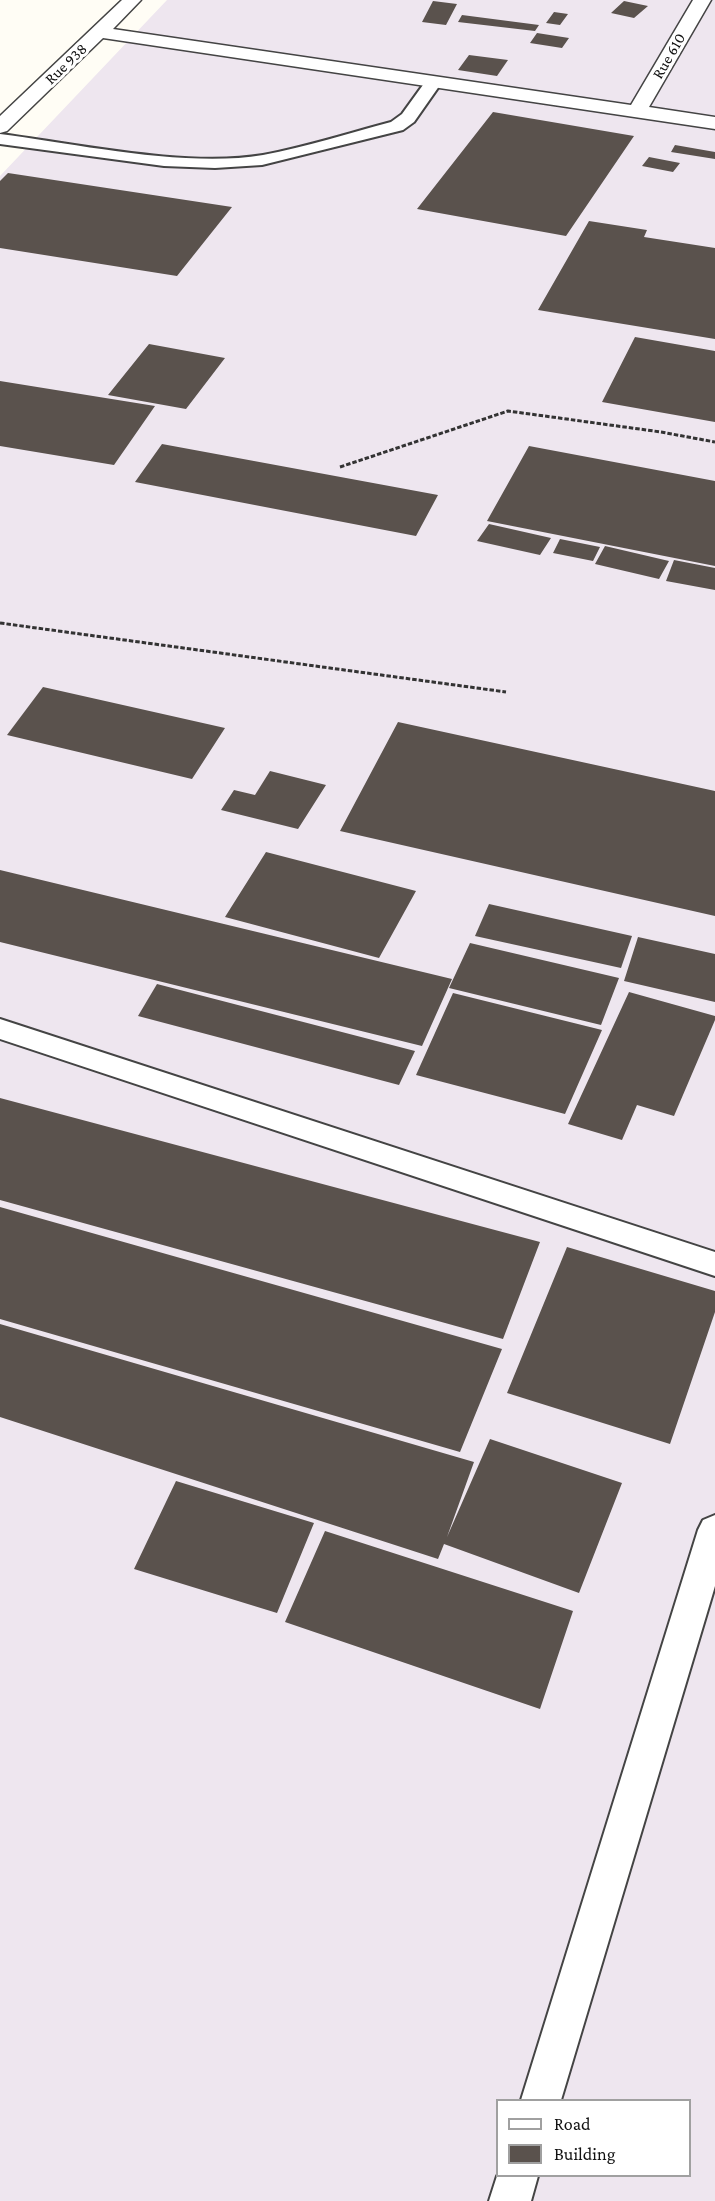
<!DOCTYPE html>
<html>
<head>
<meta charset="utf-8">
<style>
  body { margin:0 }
  #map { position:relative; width:715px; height:2201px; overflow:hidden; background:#fffdf5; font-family:"Crimson Pro",serif }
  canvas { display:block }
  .legend { position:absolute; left:496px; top:2099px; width:195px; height:78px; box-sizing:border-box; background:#fff; border:2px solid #a0a0a0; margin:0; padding:8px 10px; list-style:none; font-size:18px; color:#111 }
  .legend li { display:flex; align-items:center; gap:12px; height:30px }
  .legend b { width:30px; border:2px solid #a0a0a0 }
</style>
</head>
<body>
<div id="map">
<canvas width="715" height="2201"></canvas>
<ul class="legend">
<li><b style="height:8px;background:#fff"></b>Road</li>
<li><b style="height:16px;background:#5a524d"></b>Building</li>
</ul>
</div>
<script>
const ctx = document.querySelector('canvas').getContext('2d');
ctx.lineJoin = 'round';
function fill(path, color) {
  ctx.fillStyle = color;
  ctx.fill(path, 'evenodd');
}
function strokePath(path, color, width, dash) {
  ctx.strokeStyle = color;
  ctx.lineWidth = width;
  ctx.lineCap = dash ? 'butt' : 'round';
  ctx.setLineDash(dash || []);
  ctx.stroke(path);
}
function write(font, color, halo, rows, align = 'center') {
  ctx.font = font + ' "Crimson Pro",serif';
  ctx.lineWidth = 6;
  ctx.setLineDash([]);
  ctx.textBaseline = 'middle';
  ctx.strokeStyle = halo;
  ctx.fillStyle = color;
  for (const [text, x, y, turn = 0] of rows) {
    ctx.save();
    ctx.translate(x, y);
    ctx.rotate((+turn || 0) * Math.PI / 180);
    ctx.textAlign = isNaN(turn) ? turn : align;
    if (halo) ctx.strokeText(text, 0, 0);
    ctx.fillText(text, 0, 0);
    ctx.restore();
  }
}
fill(new Path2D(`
  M 167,0 L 715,0 L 715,2201 L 0,2201 L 0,176 ZM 498,2100 L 690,2100 L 690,2176 L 498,2176 Z`), '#eee6ef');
fill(new Path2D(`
  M 433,1 L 457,4 L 446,25 L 422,22 Z
  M 624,1 L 648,6 L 634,18 L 611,13 Z
  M 554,12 L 568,14 L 560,25 L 546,23 Z
  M 462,15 L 539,25 L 535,31 L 458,22 Z
  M 537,33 L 569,38 L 562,48 L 530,43 Z
  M 469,55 L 508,60 L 497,76 L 458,70 Z
  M 493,112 L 634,136 L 566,236 L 417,209 Z
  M 675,145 L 715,152 L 715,159 L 671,152 Z
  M 649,157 L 680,163 L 673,172 L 642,166 Z
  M 8,173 L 232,207 L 177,276 L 0,248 L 0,181 Z
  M 589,221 L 647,230 L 644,237 L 715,248 L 715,339 L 538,310 Z
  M 635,337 L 715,351 L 715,422 L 602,402 Z
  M 149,344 L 225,358 L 186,409 L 108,395 Z
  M 0,381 L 155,406 L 114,465 L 0,446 Z
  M 162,444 L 438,495 L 416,536 L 135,482 Z
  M 529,446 L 715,481 L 715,566 L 487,521 Z
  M 489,524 L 551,538 L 540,555 L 477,541 Z
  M 560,539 L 600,547 L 593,561 L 553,553 Z
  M 605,546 L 669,561 L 659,579 L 595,564 Z
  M 674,560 L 715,568 L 715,590 L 666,581 Z
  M 43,687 L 225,728 L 192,779 L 7,735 Z
  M 398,722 L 715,791 L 715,916 L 340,831 Z
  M 270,771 L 326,785 L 298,829 L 221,810 L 234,790 L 255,795 Z
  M 266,852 L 416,891 L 379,958 L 225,917 Z
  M 0,870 L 452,979 L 422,1046 L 0,942 Z
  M 489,904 L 632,936 L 621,968 L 475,936 Z
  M 638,937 L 715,954 L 715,1002 L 624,981 Z
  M 470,943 L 619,978 L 601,1025 L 449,988 Z
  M 157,984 L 415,1051 L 399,1085 L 138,1016 Z
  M 629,992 L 715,1016 L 715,1020 L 674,1116 L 637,1105 L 622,1140 L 568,1124 Z
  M 453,993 L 602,1030 L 565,1114 L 416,1075 Z
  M 0,1098 L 540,1242 L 503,1339 L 0,1200 Z
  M 0,1207 L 502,1349 L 460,1452 L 0,1319 Z
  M 567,1247 L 715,1291 L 715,1312 L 670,1444 L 507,1393 Z
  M 0,1324 L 474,1462 L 447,1537 L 490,1439 L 622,1483 L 579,1593 L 444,1544 L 438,1559 L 0,1417 Z
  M 176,1481 L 314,1523 L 277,1613 L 134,1569 Z
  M 325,1531 L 573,1611 L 540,1709 L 285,1622 Z`), '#5a524d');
const lane = new Path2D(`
  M 434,77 L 442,82 L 414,122 L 403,130 L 262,165 L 215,168 L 164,166 L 0,144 L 0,134 C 78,144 186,168 263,155 C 306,147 349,133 391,122 L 402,114 L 428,78 Z
  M 0,1019 L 715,1252 L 715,1276 L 0,1039 Z
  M 715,1515 L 715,1586 L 561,2100 L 521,2100 L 698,1530 L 703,1520 Z
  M 497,2176 L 538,2176 L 531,2201 L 489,2201 Z`);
const street = new Path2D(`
  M 122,0 L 141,0 L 113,29 L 631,105 L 693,0 L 711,0 L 649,107 L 715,117 L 715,129 L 103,38 L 7,131 L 0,133 L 0,116 Z`);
strokePath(lane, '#444', 4);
strokePath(street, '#444', 3);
strokePath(new Path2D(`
  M 340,467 L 508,411 L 661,432 L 715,442
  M 0,623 L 506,692`), '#333', 3, [4.5, 2]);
fill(lane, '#fff');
fill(street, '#fff');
write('16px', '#111', '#fff', [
  ["Rue 610",669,56,-60],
  ["Rue 938",66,64,-44]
]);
</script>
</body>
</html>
